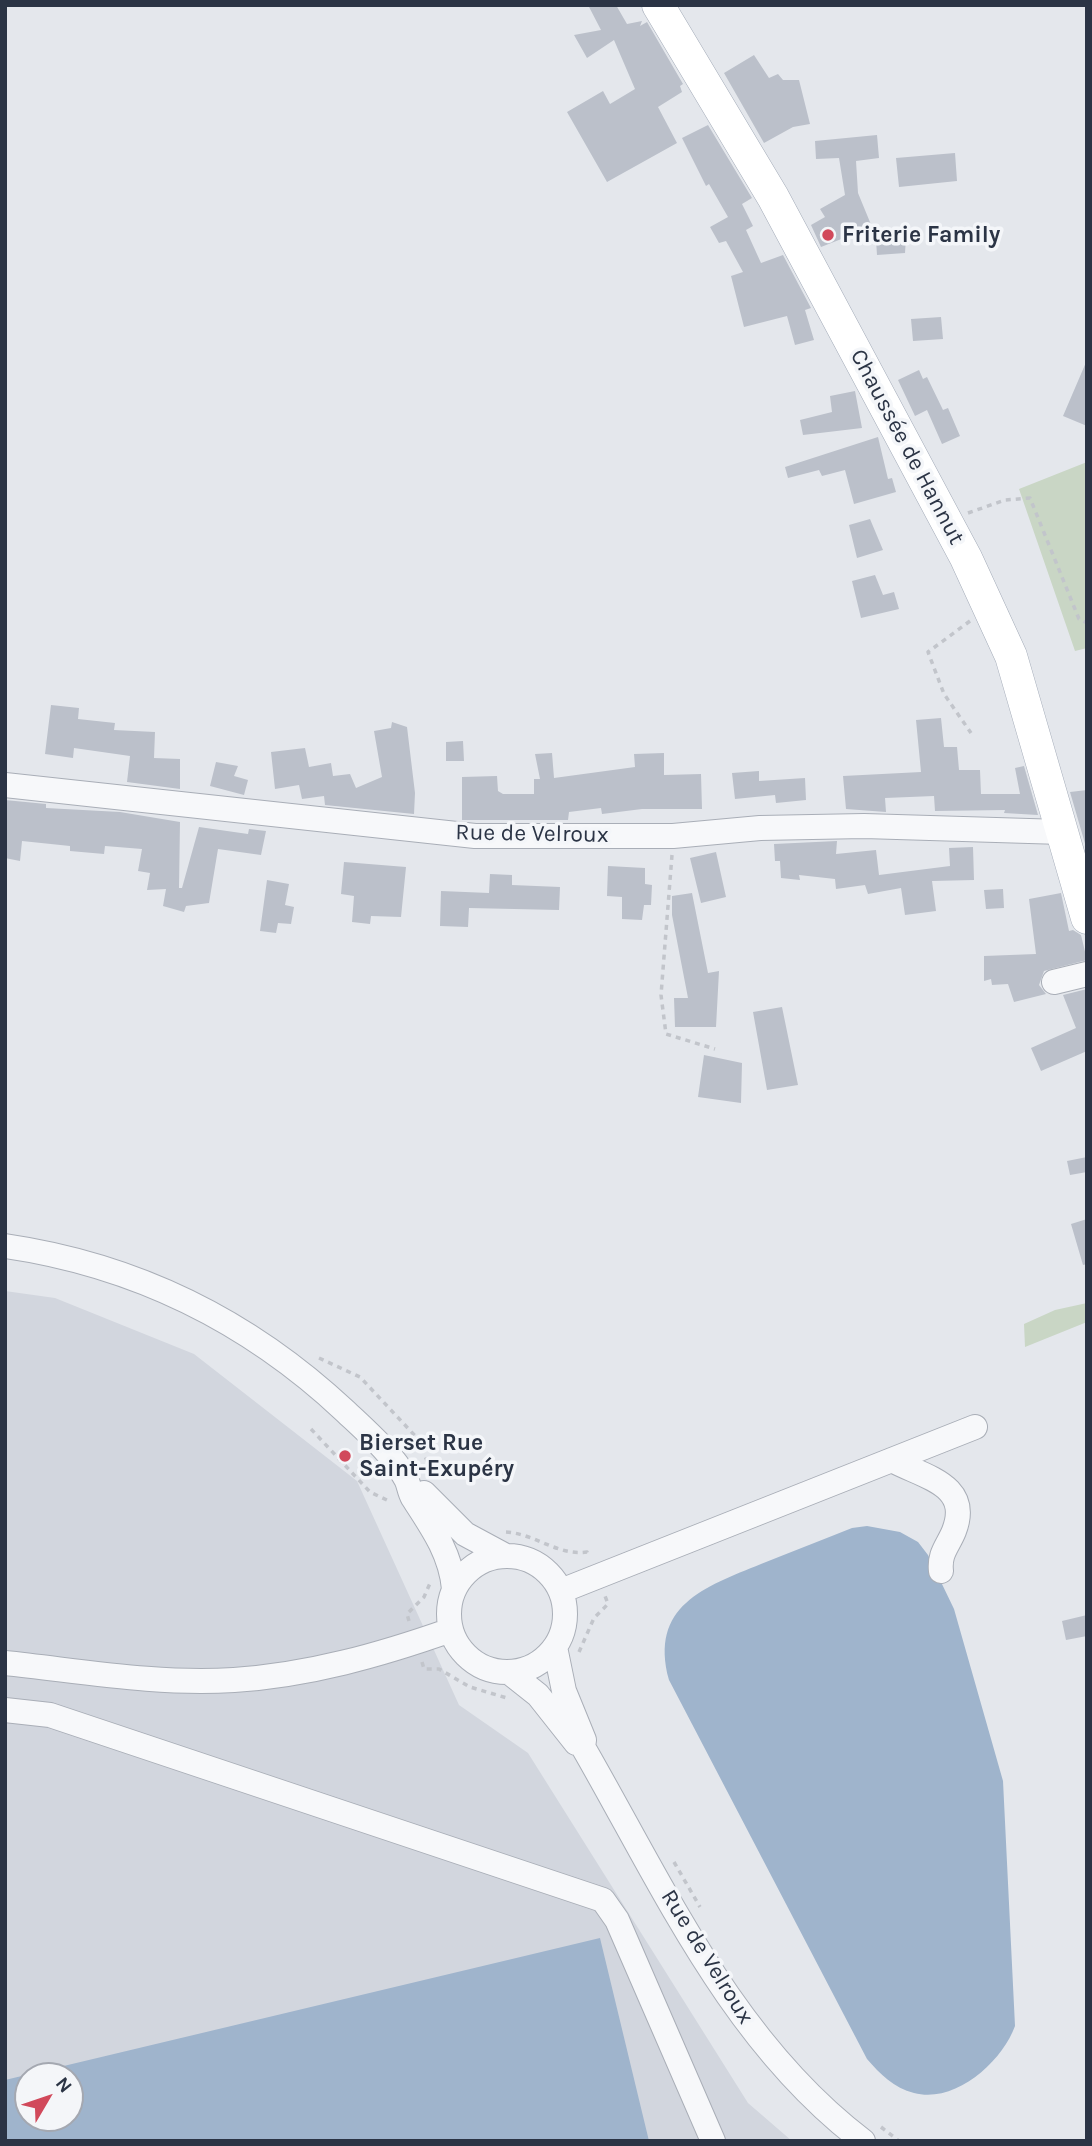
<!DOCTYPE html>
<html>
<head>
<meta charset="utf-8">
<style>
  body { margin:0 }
  #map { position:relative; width:1092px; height:2146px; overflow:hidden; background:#e4e7ec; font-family:Karla,sans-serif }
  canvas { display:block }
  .frame { position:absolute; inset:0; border:7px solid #2b3445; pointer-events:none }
  .north { position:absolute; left:14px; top:2062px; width:70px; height:70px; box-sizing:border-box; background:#f4f6f9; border:2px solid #a4a8b1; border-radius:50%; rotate:51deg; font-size:19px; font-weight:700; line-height:28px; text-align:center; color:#2b3445 }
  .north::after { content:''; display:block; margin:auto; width:24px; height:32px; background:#d1495b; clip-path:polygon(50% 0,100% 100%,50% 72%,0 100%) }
</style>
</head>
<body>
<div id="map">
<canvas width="1092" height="2146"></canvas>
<div class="frame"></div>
<div class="north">N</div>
</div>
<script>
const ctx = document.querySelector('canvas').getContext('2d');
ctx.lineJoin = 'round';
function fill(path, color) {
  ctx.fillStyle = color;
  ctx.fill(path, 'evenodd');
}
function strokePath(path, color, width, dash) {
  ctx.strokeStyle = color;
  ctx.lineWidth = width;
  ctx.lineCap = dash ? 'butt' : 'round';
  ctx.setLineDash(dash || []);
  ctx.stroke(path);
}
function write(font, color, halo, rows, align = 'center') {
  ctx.font = font + ' Karla,sans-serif';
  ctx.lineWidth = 7;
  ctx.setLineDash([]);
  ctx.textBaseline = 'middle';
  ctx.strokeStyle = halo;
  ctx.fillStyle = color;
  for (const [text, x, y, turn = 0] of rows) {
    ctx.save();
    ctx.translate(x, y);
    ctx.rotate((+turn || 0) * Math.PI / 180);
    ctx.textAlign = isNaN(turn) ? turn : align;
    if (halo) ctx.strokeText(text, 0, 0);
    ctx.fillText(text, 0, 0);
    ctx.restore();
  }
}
fill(new Path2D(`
  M 5,1291 L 55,1298 L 194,1354 L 357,1481 L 459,1705 L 528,1753 L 748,2103 L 792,2141 L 5,2141 ZM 28,2076 L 70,2076 L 70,2118 L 28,2118 Z`), '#d2d6de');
fill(new Path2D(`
  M 1087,462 L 1087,648 L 1075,651 L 1019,489 Z
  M 1087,1303 L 1087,1322 L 1025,1347 L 1024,1324 L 1055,1310 Z`), '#c9d6c5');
fill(new Path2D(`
  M 867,1526 L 900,1532 L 918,1542 L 928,1555 L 954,1609 L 1003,1781 L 1015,2026 C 1002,2062 955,2104 914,2093 C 894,2088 880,2074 867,2059 L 669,1680 C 649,1606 704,1587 761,1564 C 791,1552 822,1540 852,1528 Z
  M 600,1938 L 649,2141 L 5,2141 L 5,2080 ZM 28,2076 L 70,2076 L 70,2118 L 28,2118 Z`), '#9fb4cc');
fill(new Path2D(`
  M 588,5 L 616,5 L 627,24 L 642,21 L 640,26 L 647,22 L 683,84 L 680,86 L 682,92 L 658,107 L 677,143 L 607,182 L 567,112 L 603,91 L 610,104 L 635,89 L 614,40 L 587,58 L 574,35 L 601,30 Z
  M 754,55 L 769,78 L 778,74 L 783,80 L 799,80 L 810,124 L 793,127 L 764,143 L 724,73 Z
  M 708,125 L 752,198 L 742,204 L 753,226 L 746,230 L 761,263 L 783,255 L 811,308 L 805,310 L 814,340 L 795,345 L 787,316 L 744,327 L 731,276 L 743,272 L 726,241 L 719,243 L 710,227 L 728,217 L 709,184 L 706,186 L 682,138 Z
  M 877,135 L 879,158 L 856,161 L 858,193 L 872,227 L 821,247 L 811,225 L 825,217 L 820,209 L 845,195 L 839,158 L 816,159 L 815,141 Z
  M 955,153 L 957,181 L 899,187 L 896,158 Z
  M 906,237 L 905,253 L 877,255 L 876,240 Z
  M 941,317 L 943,339 L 913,341 L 911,319 Z
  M 1087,360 L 1087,426 L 1063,416 Z
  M 919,370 L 923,379 L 927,377 L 943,410 L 948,408 L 960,436 L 942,444 L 927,410 L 915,416 L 898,380 Z
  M 855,391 L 862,428 L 803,435 L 800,420 L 832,412 L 830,396 Z
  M 878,437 L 888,479 L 892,478 L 896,492 L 854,504 L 845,470 L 822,476 L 819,470 L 788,478 L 785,467 Z
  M 870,519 L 883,550 L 857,558 L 849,525 Z
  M 875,575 L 883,595 L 894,592 L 899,609 L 861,618 L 852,581 Z
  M 51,705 L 79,708 L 78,719 L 115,723 L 114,730 L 155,732 L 154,758 L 180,759 L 180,789 L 127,782 L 130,756 L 74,748 L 73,758 L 45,754 Z
  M 941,718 L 944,747 L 957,747 L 959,770 L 980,770 L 981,794 L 1020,794 L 1015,768 L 1024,766 L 1038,815 L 1004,813 L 1005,810 L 935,811 L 934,796 L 885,798 L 886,812 L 846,809 L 843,776 L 921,772 L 916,720 Z
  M 392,722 L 407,727 L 415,793 L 414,814 L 325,805 L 324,796 L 302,799 L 299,785 L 275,789 L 271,752 L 305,748 L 309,767 L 331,763 L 333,776 L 350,774 L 356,788 L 382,777 L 374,731 L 391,728 Z
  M 463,741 L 464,761 L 446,761 L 446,742 Z
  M 552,753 L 554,778 L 635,767 L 634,754 L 664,753 L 664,775 L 701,774 L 702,809 L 642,809 L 602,814 L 601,808 L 569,812 L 568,820 L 462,820 L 462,777 L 497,776 L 498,791 L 503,794 L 534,794 L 534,779 L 540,779 L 535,754 Z
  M 216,762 L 238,766 L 234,776 L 248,780 L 244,795 L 210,786 Z
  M 759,771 L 759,781 L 805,778 L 806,800 L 776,803 L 775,795 L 735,799 L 732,773 Z
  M 1087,790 L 1087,847 L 1086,847 L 1070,792 Z
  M 5,800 L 46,804 L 46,808 L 120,812 L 180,822 L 179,888 L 182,888 L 199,827 L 248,834 L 249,829 L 266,831 L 261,855 L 218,849 L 209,903 L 186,906 L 184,912 L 163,906 L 166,889 L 147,890 L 150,873 L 138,871 L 142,849 L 105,846 L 104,854 L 70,851 L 70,846 L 22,841 L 20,861 L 5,858 Z
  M 837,841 L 836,854 L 876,850 L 879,875 L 950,866 L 949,848 L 973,847 L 974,880 L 932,881 L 936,911 L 905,915 L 901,888 L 868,894 L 865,885 L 836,889 L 835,879 L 799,875 L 800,880 L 781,878 L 780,861 L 775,861 L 774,844 Z
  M 716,852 L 726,897 L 701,903 L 690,858 Z
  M 344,862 L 406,867 L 401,917 L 371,916 L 370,924 L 352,922 L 354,896 L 341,894 Z
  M 608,866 L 645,868 L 645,884 L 652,885 L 651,905 L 644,905 L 642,920 L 622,919 L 622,897 L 607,896 Z
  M 490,874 L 512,875 L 512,885 L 560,887 L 559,910 L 469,908 L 468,927 L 440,926 L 441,891 L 489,893 Z
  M 267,880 L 289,884 L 285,905 L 294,907 L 291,924 L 278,923 L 276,933 L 260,931 Z
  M 1003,889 L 1004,908 L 986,909 L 984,890 Z
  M 692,893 L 708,973 L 719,971 L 716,1027 L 675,1027 L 674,998 L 688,998 L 672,915 L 672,896 Z
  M 1061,893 L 1069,931 L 1073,930 L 1081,935 L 1087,960 L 1044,971 L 1039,985 L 1046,994 L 1014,1002 L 1008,984 L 992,985 L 991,979 L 984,981 L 984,956 L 1036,954 L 1029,899 Z
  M 1087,989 L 1087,1051 L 1041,1071 L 1031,1048 L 1076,1028 L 1063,995 Z
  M 782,1007 L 798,1085 L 767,1090 L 753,1012 Z
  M 704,1055 L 742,1063 L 741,1103 L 698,1097 Z
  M 1087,1157 L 1087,1172 L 1070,1175 L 1067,1161 Z
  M 1087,1219 L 1087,1264 L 1083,1265 L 1071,1224 Z
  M 1087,1615 L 1087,1636 L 1066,1640 L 1062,1621 Z`), '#bbc0ca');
const minor = new Path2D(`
  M 5,785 L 475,836 L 673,836 L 760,828 L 864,826 L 1062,832
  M 1054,982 L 1087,974
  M 5,1246 C 135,1265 249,1321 345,1411 C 365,1430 393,1454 406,1479 C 409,1484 409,1491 413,1498 C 432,1527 451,1554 454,1589
  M 892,1460 C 923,1477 972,1484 954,1531 C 948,1546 939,1553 941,1571
  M 424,1493 L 465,1534 L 504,1555
  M449 1614a58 58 0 1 1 116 0a58 58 0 1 1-116 0Z
  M 561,1591 L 975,1427
  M 555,1647 L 564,1691 L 584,1740 L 583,1747 C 663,1886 732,2042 863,2141
  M 5,1663 C 81,1671 158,1685 234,1680 C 309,1675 380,1655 451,1630
  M 509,1672 L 538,1695 L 576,1743
  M 5,1710 L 50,1715 L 603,1900 L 617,1920 L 713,2141`);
const major = new Path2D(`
  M 658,5 L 773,197 L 966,558 L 1011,656 L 1087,918`);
strokePath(minor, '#a9aeb7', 26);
strokePath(major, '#a3abb8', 33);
strokePath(new Path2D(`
  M 968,513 L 1005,500 L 1030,498 L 1079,619 L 1087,623
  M 970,621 L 928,652 L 944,694 L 971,733
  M 672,855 L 661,995 L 666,1034 L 715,1049
  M 319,1358 L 360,1377 L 419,1440 L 432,1474
  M 311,1429 L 370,1492 L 391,1502
  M 506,1532 C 536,1534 557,1556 587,1552 L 589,1557
  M 409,1621 L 407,1614 L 424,1597 L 431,1581
  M 579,1652 L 594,1618 L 608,1604 L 605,1596
  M 422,1662 L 424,1669 L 439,1669 L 470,1687 L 507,1698
  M 674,1862 L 700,1907
  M 881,2127 L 899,2141`), '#c2c5cb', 3.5, [5, 5]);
strokePath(minor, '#f7f8fa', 24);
strokePath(major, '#fff', 32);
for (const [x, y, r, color] of [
  [828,235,7,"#d1495b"],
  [345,1456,7,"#d1495b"]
]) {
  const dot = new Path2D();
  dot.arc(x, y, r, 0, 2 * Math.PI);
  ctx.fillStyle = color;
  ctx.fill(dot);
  strokePath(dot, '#f4f6f9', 2.5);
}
write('bold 23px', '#2b3445', '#f4f6f9', [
  ["Friterie Family",842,235],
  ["Bierset Rue",359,1443],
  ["Saint-Exupéry",359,1469]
], 'left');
write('23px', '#2b3445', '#f4f6f9', [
  ["Chaussée de Hannut",907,447,62],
  ["Rue de Velroux",532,834,1],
  ["Rue de Velroux",707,1957,58]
]);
</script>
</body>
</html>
